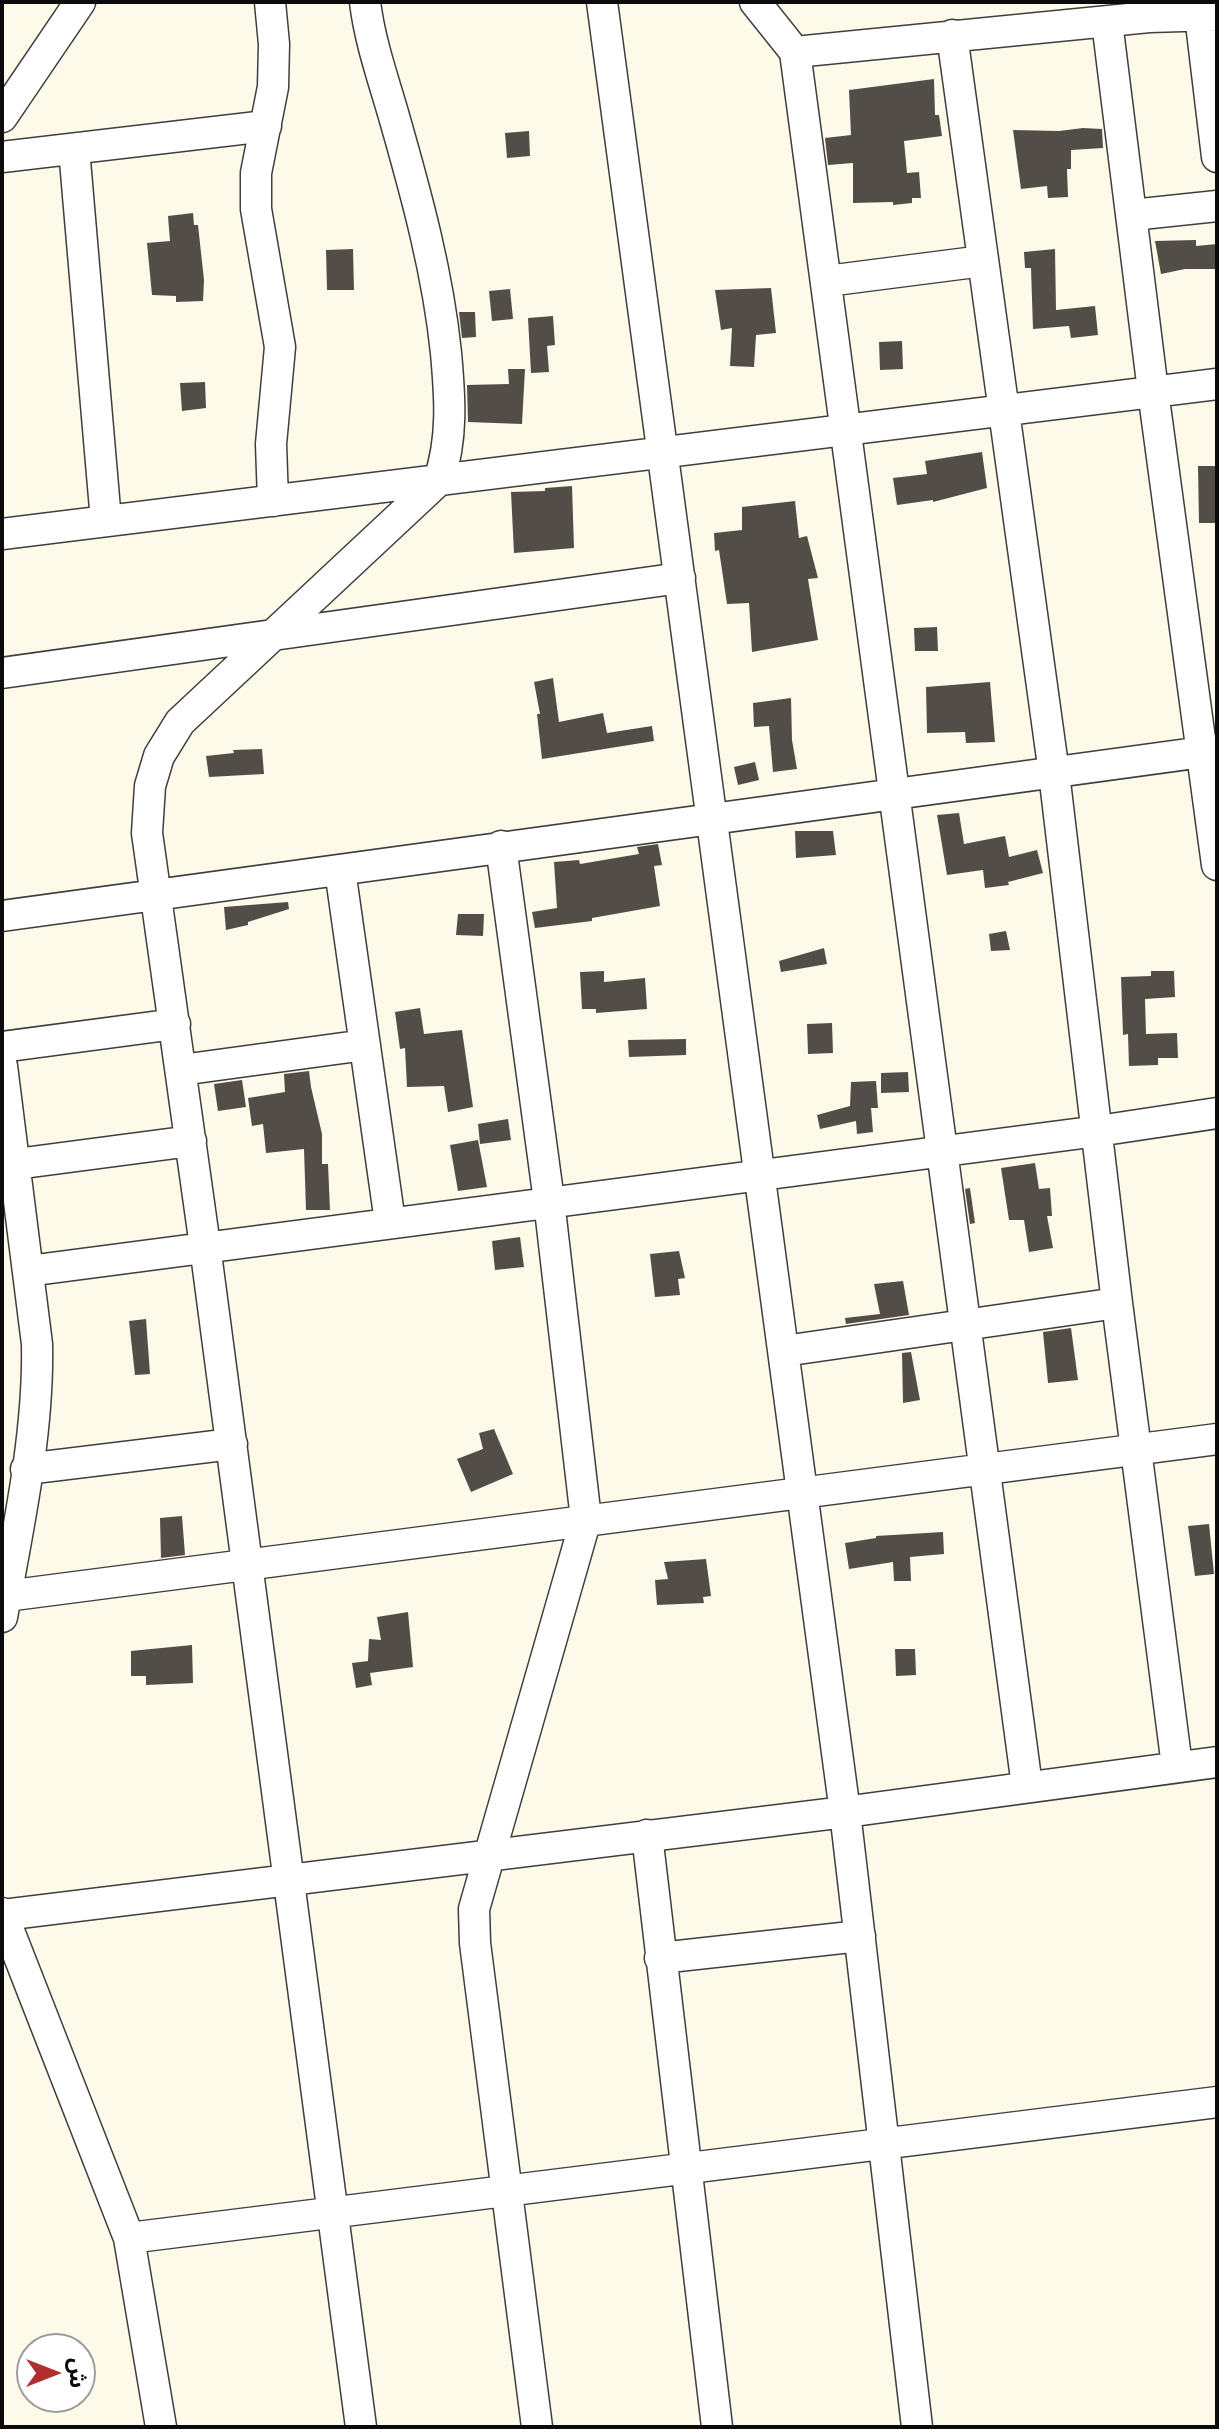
<!DOCTYPE html>
<html>
<head>
<meta charset="utf-8">
<style>
  body { margin:0 }
  #map { position:relative; width:1219px; height:2429px; overflow:hidden; background:#fefaea; font-family:"PT Serif","Noto Sans Arabic",serif }
  canvas { display:block }
  .frame { position:absolute; inset:0; border:4px solid #0b0b0b; pointer-events:none }
  .north { position:absolute; left:16px; top:2333px; width:80px; height:80px; box-sizing:border-box; background:#fff; border:2px solid #9d9d9d; border-radius:50%; rotate:90deg; font-size:22px; font-weight:700; line-height:32px; text-align:center; color:#0b0b0b }
  .north::after { content:''; display:block; margin:auto; width:28px; height:36px; background:#b12e2f; clip-path:polygon(50% 0,100% 100%,50% 72%,0 100%) }
</style>
</head>
<body>
<div id="map">
<canvas width="1219" height="2429"></canvas>
<div class="frame"></div>
<div class="north">ش</div>
</div>
<script>
const ctx = document.querySelector('canvas').getContext('2d');
ctx.lineJoin = 'round';
function fill(path, color) {
  ctx.fillStyle = color;
  ctx.fill(path, 'evenodd');
}
function strokePath(path, color, width, dash) {
  ctx.strokeStyle = color;
  ctx.lineWidth = width;
  ctx.lineCap = dash ? 'butt' : 'round';
  ctx.setLineDash(dash || []);
  ctx.stroke(path);
}
fill(new Path2D(`
  M 934,79 L 935,115 L 939,115 L 942,136 L 904,141 L 907,173 L 919,172 L 921,198 L 912,198 L 912,203 L 893,205 L 893,202 L 853,203 L 853,163 L 828,165 L 825,138 L 851,135 L 849,90 Z
  M 1083,128 L 1102,129 L 1103,148 L 1071,150 L 1071,169 L 1067,169 L 1068,197 L 1048,198 L 1047,186 L 1021,189 L 1013,130 L 1059,131 Z
  M 529,131 L 530,156 L 507,158 L 505,133 Z
  M 193,213 L 194,225 L 198,225 L 204,280 L 203,301 L 176,302 L 176,296 L 152,295 L 147,243 L 170,241 L 168,216 Z
  M 1196,240 L 1196,246 L 1217,244 L 1217,269 L 1185,269 L 1161,274 L 1155,241 Z
  M 353,249 L 354,290 L 327,290 L 326,250 Z
  M 1055,249 L 1056,310 L 1095,306 L 1098,335 L 1071,338 L 1069,326 L 1033,329 L 1031,268 L 1025,268 L 1024,252 Z
  M 771,288 L 776,333 L 756,335 L 754,367 L 730,366 L 732,328 L 721,330 L 715,290 Z
  M 510,289 L 513,319 L 492,321 L 489,291 Z
  M 459,312 L 475,312 L 476,337 L 462,338 Z
  M 553,316 L 555,345 L 547,346 L 549,372 L 531,373 L 528,318 Z
  M 902,341 L 903,369 L 880,370 L 879,342 Z
  M 508,369 L 525,369 L 522,424 L 468,422 L 467,385 L 509,384 Z
  M 205,382 L 206,408 L 182,411 L 180,383 Z
  M 982,452 L 987,488 L 933,502 L 933,500 L 897,505 L 893,478 L 927,474 L 925,461 Z
  M 1198,466 L 1217,466 L 1217,523 L 1199,523 Z
  M 572,486 L 574,548 L 514,553 L 511,492 L 545,491 L 545,488 Z
  M 795,501 L 799,538 L 807,536 L 818,578 L 808,579 L 818,640 L 752,652 L 749,603 L 727,604 L 719,550 L 715,551 L 714,533 L 742,530 L 742,507 Z
  M 937,627 L 938,651 L 915,651 L 914,628 Z
  M 553,678 L 559,722 L 603,713 L 607,733 L 652,726 L 654,741 L 542,759 L 537,714 L 540,714 L 534,682 Z
  M 990,682 L 995,742 L 966,743 L 965,732 L 927,733 L 926,687 Z
  M 791,698 L 792,740 L 797,769 L 773,772 L 769,726 L 754,727 L 753,703 Z
  M 262,749 L 264,774 L 209,777 L 206,756 L 234,753 L 233,750 Z
  M 755,762 L 759,780 L 738,785 L 734,767 Z
  M 959,813 L 964,844 L 1005,836 L 1009,857 L 1037,850 L 1043,873 L 1008,882 L 1009,885 L 985,888 L 983,870 L 947,875 L 937,815 Z
  M 795,831 L 833,831 L 836,855 L 796,858 Z
  M 658,844 L 662,865 L 654,866 L 660,906 L 592,918 L 592,921 L 535,928 L 532,912 L 557,908 L 554,862 L 579,860 L 580,864 L 639,854 L 637,847 Z
  M 288,902 L 289,909 L 248,922 L 248,925 L 226,930 L 224,907 Z
  M 458,914 L 484,914 L 483,936 L 456,935 Z
  M 1006,931 L 1010,950 L 991,951 L 989,934 Z
  M 824,948 L 827,964 L 781,972 L 779,961 Z
  M 604,971 L 604,982 L 645,978 L 647,1009 L 596,1013 L 596,1009 L 582,1009 L 580,972 Z
  M 1151,971 L 1174,971 L 1175,997 L 1145,999 L 1146,1034 L 1177,1033 L 1178,1058 L 1158,1058 L 1158,1065 L 1129,1066 L 1128,1034 L 1123,1035 L 1121,977 L 1151,976 Z
  M 420,1008 L 424,1034 L 462,1030 L 473,1107 L 448,1112 L 444,1086 L 407,1087 L 405,1048 L 400,1049 L 395,1012 Z
  M 832,1023 L 833,1053 L 808,1054 L 807,1024 Z
  M 686,1039 L 686,1055 L 629,1057 L 628,1040 Z
  M 309,1071 L 311,1087 L 322,1134 L 322,1164 L 328,1164 L 330,1210 L 306,1210 L 304,1149 L 266,1153 L 263,1124 L 252,1126 L 248,1098 L 285,1092 L 284,1074 Z
  M 908,1072 L 909,1092 L 881,1093 L 881,1073 Z
  M 242,1080 L 246,1107 L 218,1111 L 214,1084 Z
  M 876,1081 L 878,1108 L 871,1108 L 873,1132 L 857,1134 L 856,1121 L 820,1129 L 817,1115 L 850,1106 L 851,1082 Z
  M 508,1119 L 511,1140 L 480,1144 L 478,1124 Z
  M 478,1140 L 487,1187 L 458,1191 L 450,1145 Z
  M 1035,1163 L 1039,1189 L 1050,1188 L 1052,1216 L 1047,1216 L 1053,1248 L 1029,1252 L 1024,1220 L 1009,1220 L 1001,1168 Z
  M 970,1188 L 975,1223 L 970,1224 L 965,1189 Z
  M 520,1237 L 524,1267 L 495,1270 L 492,1241 Z
  M 679,1251 L 685,1278 L 678,1279 L 680,1295 L 655,1297 L 650,1254 Z
  M 903,1281 L 909,1315 L 846,1324 L 845,1318 L 880,1314 L 874,1284 Z
  M 146,1319 L 150,1374 L 135,1375 L 129,1321 Z
  M 1071,1328 L 1078,1380 L 1048,1383 L 1043,1332 Z
  M 911,1352 L 920,1400 L 903,1403 L 902,1353 Z
  M 494,1429 L 513,1474 L 471,1492 L 457,1459 L 483,1449 L 479,1433 Z
  M 182,1516 L 185,1555 L 161,1558 L 160,1518 Z
  M 1209,1524 L 1214,1574 L 1195,1576 L 1188,1526 Z
  M 943,1532 L 944,1554 L 910,1557 L 911,1581 L 894,1581 L 893,1562 L 849,1569 L 845,1543 L 876,1538 L 876,1536 Z
  M 706,1559 L 711,1596 L 703,1597 L 704,1603 L 657,1605 L 655,1580 L 668,1579 L 664,1562 Z
  M 408,1612 L 413,1667 L 370,1673 L 372,1685 L 356,1688 L 352,1663 L 368,1661 L 369,1639 L 381,1640 L 377,1617 Z
  M 192,1645 L 193,1683 L 146,1685 L 146,1676 L 131,1676 L 131,1651 Z
  M 895,1649 L 915,1649 L 916,1675 L 896,1676 Z`), '#534d48');
const minor = new Path2D(`
  M 270,2 L 274,44 L 273,87 L 256,173 L 256,209 L 280,347 L 271,444 L 273,501
  M 602,2 L 845,1812 L 917,2427
  M 755,2 L 795,52 L 1027,1786
  M 1200,15 L 1217,157
  M 1107,22 L 1153,391 L 1217,865
  M 952,35 L 1054,773 L 1117,1303 L 1177,1766
  M 795,52 L 1149,17 L 1217,15
  M 2,117 L 80,2
  M 74,149 L 106,521
  M 2,157 L 266,126
  M 1132,215 L 1217,206
  M 827,281 L 983,261
  M 2,534 L 1217,384
  M 2,673 L 680,578
  M 501,846 L 549,1201 L 586,1519 L 474,1909 L 475,1943 L 537,2427
  M 340,870 L 390,1222
  M 2,916 L 1217,750
  M 2,1047 L 175,1024
  M 2,1066 L 37,1344 C 39,1433 18,1529 2,1617
  M 181,1070 L 365,1045
  M 16,1164 L 191,1141
  M 28,1271 L 1098,1131 L 1217,1113
  M 784,1351 L 1117,1303
  M 26,1469 L 232,1444
  M 6,1596 L 1217,1439
  M 647,1835 L 717,2427
  M 2,1913 L 129,2238 L 161,2427
  M 3,1915 L 845,1812 L 1217,1762
  M 660,1958 L 860,1936
  M 129,2238 L 1217,2102
  M 361,2427 L 205,1246 L 147,833 L 150,786 L 159,756 L 180,722 L 439,480 C 453,438 450,397 446,353 C 438,274 417,197 395,120 C 384,81 370,43 365,2`);
strokePath(minor, '#3e3e3e', 33);
strokePath(minor, '#fff', 30);
</script>
</body>
</html>
